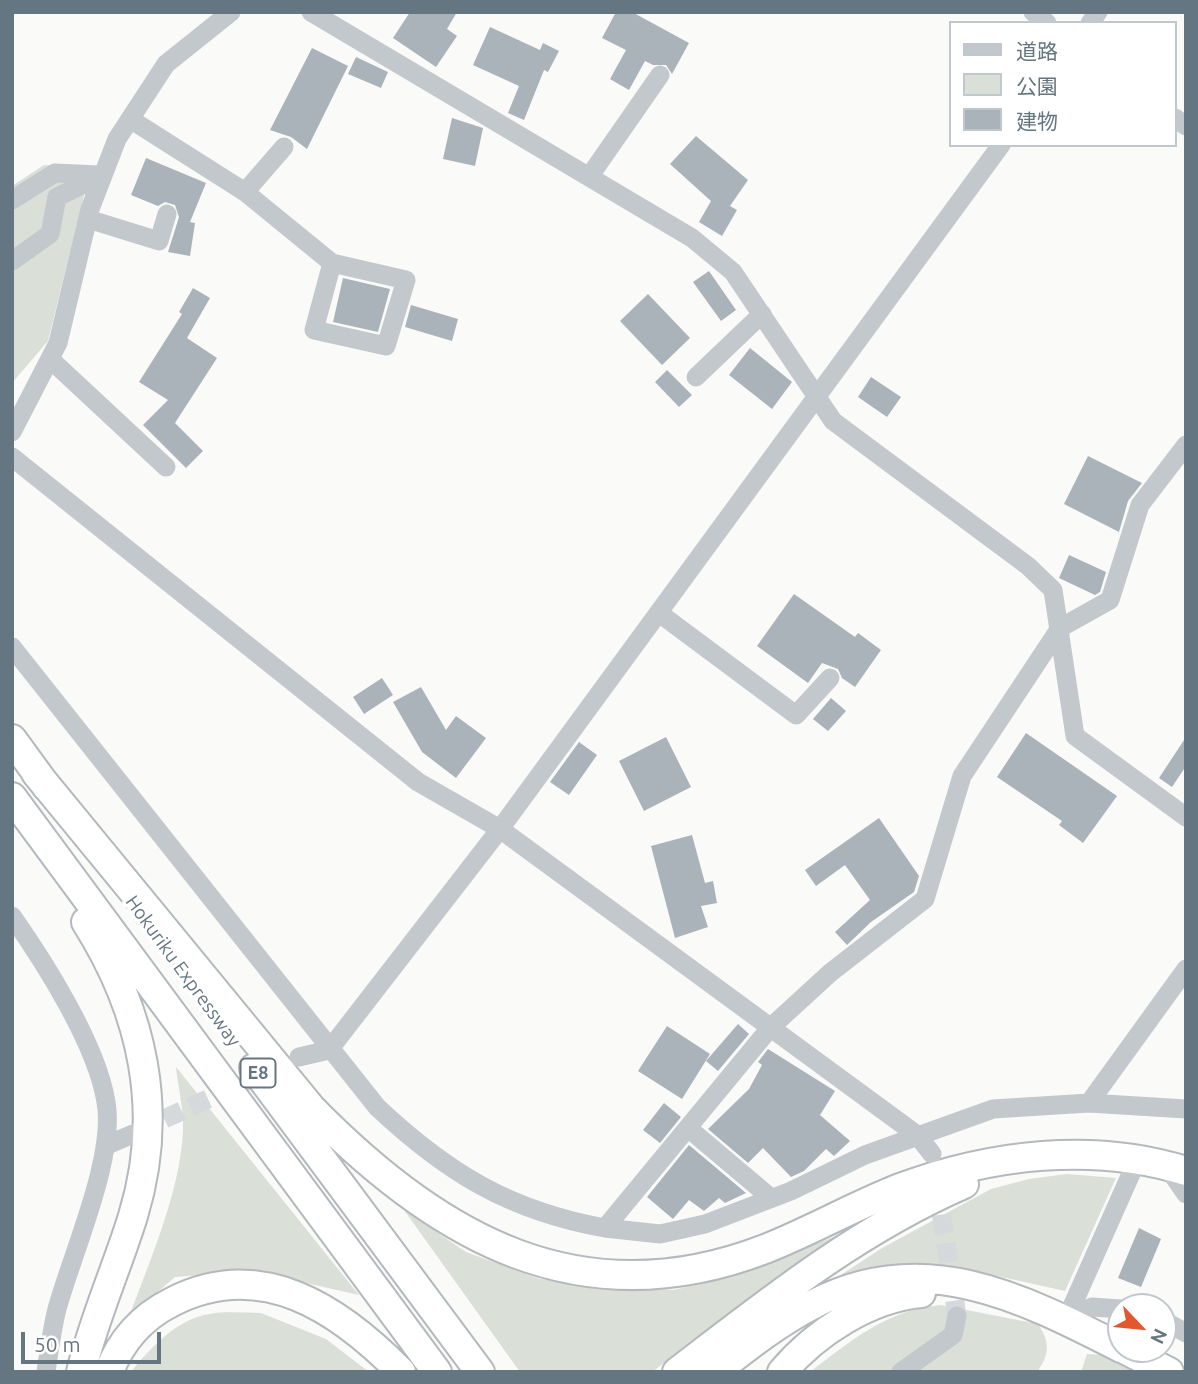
<!DOCTYPE html>
<html>
<head>
<meta charset="utf-8">
<style>
  body { margin:0 }
  #map { position:relative; width:1198px; height:1384px; overflow:hidden; background:#fafaf8; font-family:Ubuntu,"Noto Sans JP",sans-serif }
  canvas { display:block }
  .frame { position:absolute; inset:0; border:14px solid #657683; pointer-events:none }
  .legend { position:absolute; left:949px; top:21px; width:228px; height:126px; box-sizing:border-box; background:#fff; border:2px solid #c1c8cd; margin:0; padding:9px 12px; list-style:none; font-size:21px; color:#657683 }
  .legend li { display:flex; align-items:center; gap:14px; height:35px }
  .legend b { width:35px; border:2px solid #c1c8cd }
  .north { position:absolute; left:1107px; top:1293px; width:70px; height:70px; box-sizing:border-box; background:#fff; border:2px solid #c1c8cd; border-radius:50%; rotate:116deg; font-size:19px; font-weight:700; line-height:28px; text-align:center; color:#657683 }
  .north::after { content:''; display:block; margin:auto; width:24px; height:32px; background:#e4572e; clip-path:polygon(50% 0,100% 100%,50% 72%,0 100%) }
  .scale { position:absolute; left:21px; top:1332px; width:140px; height:32px; box-sizing:border-box; border:4px solid #657683; border-top:0; padding-left:9px; font-size:21px; line-height:24px; white-space:nowrap; color:#657683; -webkit-text-stroke:5px #fff; paint-order:stroke }
</style>
</head>
<body>
<div id="map">
<canvas width="1198" height="1384"></canvas>
<div class="frame"></div>
<ul class="legend">
<li><b style="height:9px;background:#c3c8cc"></b>道路</li>
<li><b style="height:19px;background:#dadfd7"></b>公園</li>
<li><b style="height:19px;background:#aab3b9"></b>建物</li>
</ul>
<div class="north">N</div>
<div class="scale">50 m</div>
</div>
<script>
const ctx = document.querySelector('canvas').getContext('2d');
ctx.lineJoin = 'round';
function fill(path, color) {
  ctx.fillStyle = color;
  ctx.fill(path, 'evenodd');
}
function strokePath(path, color, width, dash) {
  ctx.strokeStyle = color;
  ctx.lineWidth = width;
  ctx.lineCap = dash ? 'butt' : 'round';
  ctx.setLineDash(dash || []);
  ctx.stroke(path);
}
function write(font, color, halo, rows, align = 'center') {
  ctx.font = font + ' Ubuntu,sans-serif';
  ctx.lineWidth = 7;
  ctx.setLineDash([]);
  ctx.textBaseline = 'middle';
  ctx.strokeStyle = halo;
  ctx.fillStyle = color;
  for (const [text, x, y, turn = 0] of rows) {
    ctx.save();
    ctx.translate(x, y);
    ctx.rotate((+turn || 0) * Math.PI / 180);
    ctx.textAlign = isNaN(turn) ? turn : align;
    if (halo) ctx.strokeText(text, 0, 0);
    ctx.fillText(text, 0, 0);
    ctx.restore();
  }
}
fill(new Path2D(`
  M 44,165 L 91,167 L 48,341 L 12,383 L 12,186 Z
  M 176,1067 L 359,1295 L 252,1271 L 175,1277 L 129,1317 C 150,1260 180,1192 183,1131 C 184,1110 178,1087 176,1067 Z
  M 1067,1174 L 1116,1178 L 1065,1291 L 979,1272 L 884,1265 L 827,1284 L 882,1248 L 991,1189 L 1029,1179 Z
  M 404,1210 L 466,1252 L 540,1279 L 673,1290 L 719,1280 L 855,1229 L 717,1323 L 652,1372 L 520,1372 Z
  M 941,1305 L 1038,1324 C 1050,1342 1050,1354 1037,1372 L 810,1372 C 852,1340 887,1310 941,1305 Z
  M 261,1313 L 326,1339 L 369,1372 L 131,1372 C 150,1348 178,1318 210,1314 C 227,1311 244,1313 261,1313 Z
  M 1087,1354 L 1104,1355 L 1135,1372 L 1081,1372 Z`), '#dadfd7');
fill(new Path2D(`
  M 410,12 L 457,12 L 447,29 L 457,36 L 436,67 L 393,38 Z
  M 616,12 L 632,12 L 689,43 L 672,74 L 666,65 L 653,65 L 645,61 L 629,90 L 610,79 L 626,50 L 602,38 Z
  M 490,27 L 540,50 L 543,43 L 559,51 L 548,72 L 544,70 L 524,120 L 508,113 L 519,86 L 473,65 Z
  M 312,48 L 348,66 L 307,149 L 291,137 L 270,130 Z
  M 356,57 L 388,72 L 381,88 L 348,74 Z
  M 452,118 L 483,128 L 475,166 L 443,159 Z
  M 696,136 L 748,180 L 730,206 L 737,210 L 722,236 L 699,222 L 711,201 L 670,164 Z
  M 146,158 L 206,183 L 190,222 L 195,223 L 190,256 L 168,252 L 179,217 L 175,205 L 165,202 L 158,206 L 131,195 Z
  M 709,271 L 736,310 L 721,321 L 693,282 Z
  M 343,278 L 390,289 L 378,332 L 333,322 Z
  M 193,288 L 210,298 L 187,338 L 217,358 L 175,423 L 203,451 L 186,468 L 143,425 L 168,400 L 139,382 L 182,314 L 179,312 Z
  M 648,294 L 690,338 L 662,365 L 620,321 Z
  M 411,305 L 458,319 L 452,341 L 405,327 Z
  M 750,348 L 792,382 L 772,409 L 729,375 Z
  M 667,370 L 692,395 L 679,407 L 655,382 Z
  M 871,377 L 901,397 L 887,417 L 858,397 Z
  M 1088,456 L 1142,483 L 1128,501 L 1119,532 L 1064,504 Z
  M 1069,555 L 1106,572 L 1100,592 L 1095,595 L 1059,578 Z
  M 794,594 L 855,637 L 858,633 L 881,650 L 855,687 L 842,678 L 838,669 L 822,663 L 808,683 L 757,646 Z
  M 382,678 L 393,695 L 364,714 L 353,697 Z
  M 421,687 L 446,730 L 456,716 L 486,738 L 456,778 L 422,752 L 393,702 Z
  M 831,698 L 846,711 L 828,731 L 813,719 Z
  M 1026,733 L 1117,796 L 1083,843 L 1059,825 L 1062,821 L 997,777 Z
  M 666,737 L 691,787 L 644,811 L 619,761 Z
  M 1186,737 L 1186,766 L 1172,787 L 1159,778 Z
  M 579,742 L 597,755 L 569,795 L 550,782 Z
  M 879,818 L 919,876 L 914,892 L 871,922 L 847,945 L 835,932 L 870,900 L 845,865 L 816,886 L 805,870 Z
  M 692,835 L 705,883 L 713,881 L 717,903 L 701,906 L 708,927 L 675,938 L 651,846 Z
  M 738,1024 L 749,1034 L 718,1071 L 706,1061 Z
  M 667,1026 L 710,1054 L 682,1099 L 638,1071 Z
  M 768,1049 L 835,1091 L 820,1115 L 850,1141 L 834,1156 L 826,1149 L 804,1171 L 791,1177 L 763,1148 L 748,1163 L 708,1129 L 749,1089 L 762,1065 L 758,1062 Z
  M 664,1103 L 681,1117 L 660,1143 L 643,1130 Z
  M 689,1145 L 746,1193 L 725,1203 L 719,1198 L 704,1211 L 689,1200 L 673,1219 L 647,1197 Z
  M 1139,1228 L 1161,1239 L 1141,1287 L 1118,1278 Z`), '#aab3b9');
strokePath(new Path2D(`
  M 138,1131 L 269,1071
  M 937,1186 L 957,1316`), '#d5d9db', 19, [19, 10]);
const highway = new Path2D(`
  M 12,739 L 47,787
  M 36,773 L 311,1108 C 438,1238 581,1320 765,1249 C 811,1231 854,1206 900,1188 C 991,1154 1094,1142 1186,1171
  M 12,797 L 437,1372
  M 254,1068 L 480,1372
  M 1124,1349 L 1169,1372
  M 81,1372 C 94,1318 117,1268 133,1216 C 165,1112 143,1012 86,922
  M 109,1372 C 121,1340 142,1317 172,1302 C 261,1256 339,1309 401,1372
  M 677,1372 C 768,1302 858,1230 964,1184
  M 715,1372 C 746,1348 777,1323 812,1305 C 922,1246 1021,1297 1121,1348
  M 782,1372 C 816,1332 869,1298 921,1293`);
strokePath(highway, '#b4b9bd', 32);
strokePath(new Path2D(`
  M 311,12 L 692,238 L 733,272 L 833,421 L 1028,566 L 1053,590 L 1075,736 L 1186,817
  M 1033,12 L 1047,23
  M 1090,23 L 1098,12
  M 1175,118 L 1186,126
  M 130,119 L 245,192 L 284,147
  M 589,177 L 660,75
  M 245,192 L 332,263 L 406,280 L 386,346 L 314,330 L 332,263
  M 12,200 L 55,173 L 99,175
  M 88,219 L 159,241 L 167,214
  M 12,261 L 50,234 L 57,197 L 103,175
  M 50,359 L 166,467
  M 696,377 L 762,314
  M 12,432 L 58,343 L 90,209 L 117,139 L 166,64 L 231,12
  M 12,457 L 418,782 L 500,829 L 917,1135 L 932,1154
  M 659,613 L 796,715 L 830,678
  M 12,647 L 377,1107 C 447,1173 510,1211 605,1228 L 770,1028 L 830,973 L 925,899 L 962,776 L 1060,628 L 1110,600 L 1140,505 L 1186,445
  M 12,916 C 45,963 97,1045 106,1102 C 116,1157 72,1254 57,1309 C 52,1329 49,1351 46,1372
  M 299,1057 L 329,1050 L 500,829 L 1001,145
  M 1089,1103 L 1186,969
  M 688,1128 L 771,1198
  M 105,1146 L 133,1134
  M 1166,1165 L 1186,1194
  M 605,1228 L 660,1234 L 705,1224 L 791,1191 L 865,1155 L 993,1109 L 1089,1103 L 1186,1109
  M 1066,1320 L 1138,1158
  M 1066,1320 L 1092,1307 L 1121,1309
  M 1163,1320 L 1186,1333
  M 901,1372 L 953,1335 L 957,1316`), '#c3c8cc', 19);
strokePath(highway, '#fff', 28);
for (const [x, y, w] of [
  [258,1073,35]
]) {
  const box = new Path2D();
  box.roundRect(x - w / 2, y - 14.5, w, 29, 5);
  ctx.fillStyle = '#fff';
  ctx.fill(box);
  strokePath(box, '#657683', 2);
}
write('bold 18px', '#657683', null, [
  ["E8",258,1073]
]);
write('19px', '#657683', '#fff', [
  ["Hokuriku Expressway",183,971,54]
]);
</script>
</body>
</html>
